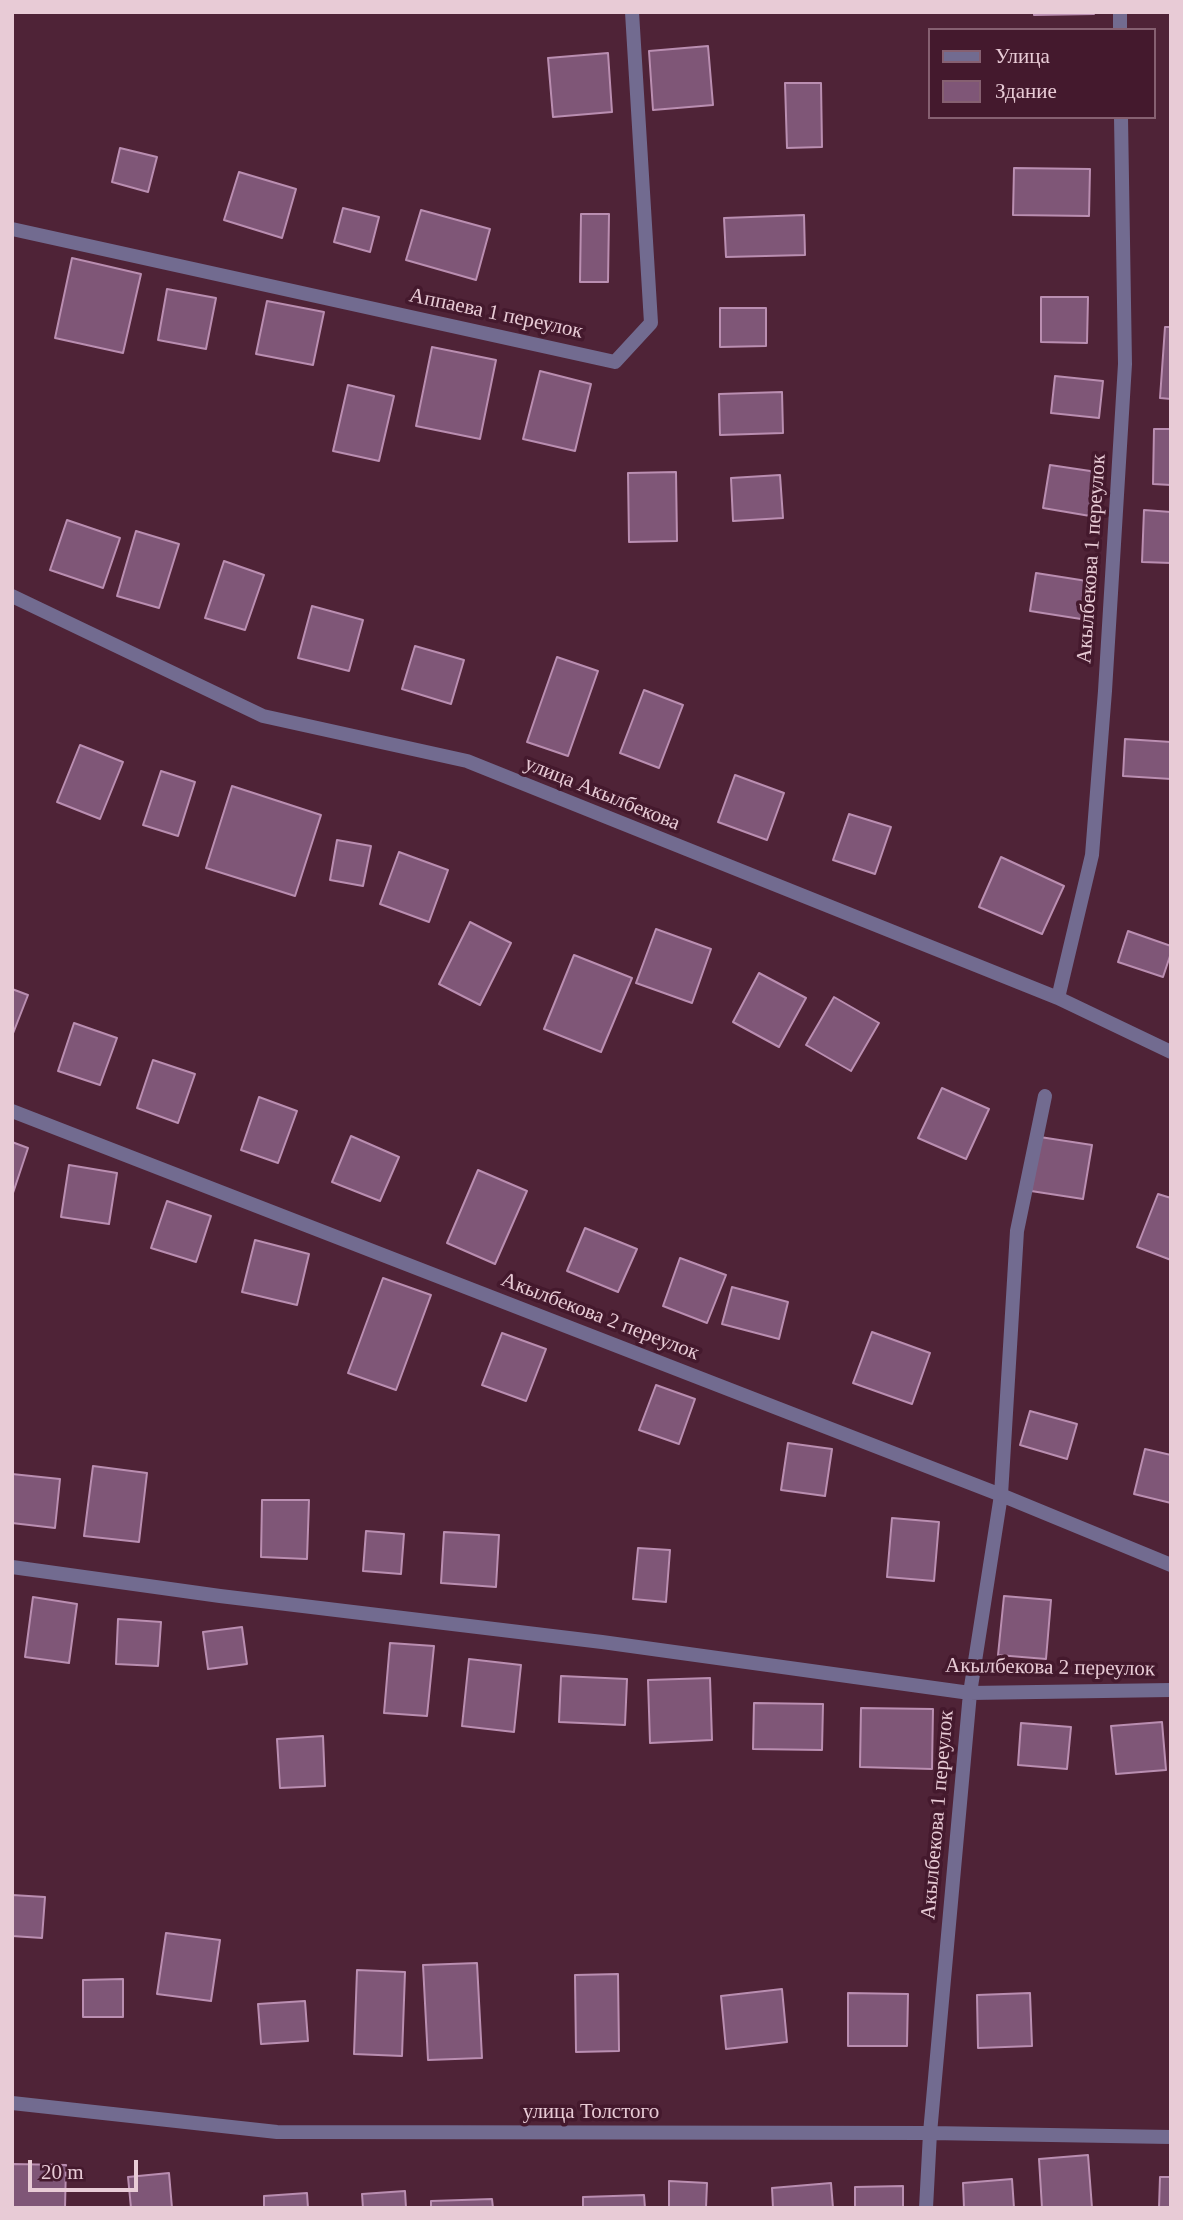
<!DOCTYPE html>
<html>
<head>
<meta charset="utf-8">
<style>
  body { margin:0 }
  #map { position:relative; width:1183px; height:2220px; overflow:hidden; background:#4f2337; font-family:"Times New Roman",serif }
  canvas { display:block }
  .frame { position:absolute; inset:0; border:14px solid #e8cbd6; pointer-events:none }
  .legend { position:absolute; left:928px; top:28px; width:228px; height:91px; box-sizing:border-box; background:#44192d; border:2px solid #866071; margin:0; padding:9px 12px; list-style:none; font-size:21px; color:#e8cbd6 }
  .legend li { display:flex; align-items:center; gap:14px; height:35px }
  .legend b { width:35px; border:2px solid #866071 }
  .scale { position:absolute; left:28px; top:2160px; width:110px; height:32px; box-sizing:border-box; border:4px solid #e8cbd6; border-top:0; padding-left:9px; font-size:21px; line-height:24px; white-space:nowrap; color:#e8cbd6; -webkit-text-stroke:5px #44192d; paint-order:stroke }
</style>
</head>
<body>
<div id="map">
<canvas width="1183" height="2220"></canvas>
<div class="frame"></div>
<ul class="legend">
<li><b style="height:9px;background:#726b90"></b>Улица</li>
<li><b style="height:19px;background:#7f5677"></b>Здание</li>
</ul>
<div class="scale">20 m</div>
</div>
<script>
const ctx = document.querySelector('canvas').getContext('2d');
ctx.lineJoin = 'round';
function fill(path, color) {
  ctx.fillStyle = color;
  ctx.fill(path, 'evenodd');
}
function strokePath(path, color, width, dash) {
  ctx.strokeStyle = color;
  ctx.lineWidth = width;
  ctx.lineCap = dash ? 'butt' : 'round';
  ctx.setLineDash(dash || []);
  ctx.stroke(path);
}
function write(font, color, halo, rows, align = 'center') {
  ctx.font = font + ' "Times New Roman",serif';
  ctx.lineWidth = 7;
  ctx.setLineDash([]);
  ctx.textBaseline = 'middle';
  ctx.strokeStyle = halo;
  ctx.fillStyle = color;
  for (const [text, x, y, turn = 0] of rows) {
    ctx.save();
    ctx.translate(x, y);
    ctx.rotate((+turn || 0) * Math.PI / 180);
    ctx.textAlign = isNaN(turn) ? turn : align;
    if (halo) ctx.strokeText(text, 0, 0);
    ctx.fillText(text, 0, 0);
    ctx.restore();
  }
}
const building = new Path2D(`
  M 1034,12 L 1094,12 L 1094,14 L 1034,15 Z
  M 708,46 L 713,105 L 653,110 L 649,51 Z
  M 608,53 L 612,112 L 553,117 L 548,58 Z
  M 785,83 L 821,83 L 822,147 L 787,148 Z
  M 120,148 L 157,157 L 148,192 L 112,182 Z
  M 1014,168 L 1090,169 L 1089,216 L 1013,215 Z
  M 239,172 L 296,189 L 282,238 L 224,220 Z
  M 343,208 L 379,217 L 370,252 L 334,242 Z
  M 421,210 L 490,229 L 476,280 L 406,260 Z
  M 581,214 L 609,214 L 608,282 L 580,282 Z
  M 804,215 L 805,255 L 726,257 L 724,218 Z
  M 72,258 L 141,274 L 123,353 L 55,338 Z
  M 167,289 L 216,298 L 206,349 L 158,340 Z
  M 1041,297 L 1088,297 L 1087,343 L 1041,342 Z
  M 267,301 L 324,312 L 313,365 L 256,354 Z
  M 720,308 L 766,308 L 766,346 L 720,347 Z
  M 1165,327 L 1171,327 L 1171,399 L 1160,398 Z
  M 432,347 L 496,360 L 480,439 L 416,426 Z
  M 540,371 L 591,384 L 575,451 L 523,439 Z
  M 1055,376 L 1103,381 L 1099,418 L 1051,413 Z
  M 348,385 L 394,396 L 379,461 L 333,451 Z
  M 782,392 L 783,433 L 720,435 L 719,394 Z
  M 1154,429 L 1171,429 L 1171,485 L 1153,484 Z
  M 1050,465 L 1097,472 L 1090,516 L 1043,508 Z
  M 676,472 L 677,541 L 629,542 L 628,473 Z
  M 780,475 L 783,518 L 733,521 L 731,478 Z
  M 1144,510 L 1171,512 L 1171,563 L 1142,562 Z
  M 67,520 L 120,538 L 103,588 L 50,570 Z
  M 136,531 L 179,544 L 159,608 L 117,596 Z
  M 224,561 L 264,575 L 245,630 L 205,618 Z
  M 1036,573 L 1087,581 L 1081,619 L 1030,611 Z
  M 312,606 L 363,620 L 349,671 L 298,658 Z
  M 415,646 L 464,660 L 451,704 L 402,689 Z
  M 557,657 L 598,671 L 568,756 L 527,742 Z
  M 644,690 L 683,705 L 659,768 L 620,753 Z
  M 1125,739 L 1171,742 L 1171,779 L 1123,776 Z
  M 80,745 L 123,762 L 100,819 L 57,802 Z
  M 161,771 L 195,782 L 178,836 L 143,825 Z
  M 735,775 L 784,793 L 767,840 L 718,822 Z
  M 232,786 L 321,815 L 295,896 L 206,868 Z
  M 849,814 L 891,827 L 875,874 L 833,860 Z
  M 337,840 L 371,846 L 363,886 L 330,880 Z
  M 399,852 L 448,870 L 429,922 L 380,904 Z
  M 1001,857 L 1064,886 L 1042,934 L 979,907 Z
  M 470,922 L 511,943 L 480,1005 L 439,984 Z
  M 656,929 L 711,949 L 692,1003 L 636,983 Z
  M 1128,931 L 1171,946 L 1171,953 L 1163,977 L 1118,962 Z
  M 574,955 L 632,978 L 601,1052 L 544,1029 Z
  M 759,973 L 806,998 L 779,1047 L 733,1022 Z
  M 12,989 L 28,995 L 12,1036 Z
  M 834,997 L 879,1023 L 851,1071 L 806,1045 Z
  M 74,1023 L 117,1038 L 100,1085 L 58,1071 Z
  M 153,1060 L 195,1074 L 178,1123 L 137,1108 Z
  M 942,1088 L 989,1109 L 966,1159 L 918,1138 Z
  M 259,1097 L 297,1111 L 278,1163 L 241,1150 Z
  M 351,1136 L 399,1157 L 380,1201 L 332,1182 Z
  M 1040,1137 L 1092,1145 L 1083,1199 L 1031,1191 Z
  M 12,1142 L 28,1148 L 13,1193 L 12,1193 Z
  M 69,1165 L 117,1173 L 109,1224 L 61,1217 Z
  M 478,1170 L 527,1191 L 495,1264 L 447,1243 Z
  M 1158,1194 L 1171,1198 L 1171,1260 L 1137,1247 Z
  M 167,1201 L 211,1216 L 196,1262 L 151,1248 Z
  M 585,1228 L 637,1249 L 618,1292 L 567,1271 Z
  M 255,1240 L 309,1254 L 297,1305 L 242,1292 Z
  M 680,1258 L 726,1275 L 707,1323 L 663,1306 Z
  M 383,1278 L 431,1295 L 396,1390 L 348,1373 Z
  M 732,1287 L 788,1302 L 779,1339 L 722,1324 Z
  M 872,1332 L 930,1353 L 912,1404 L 853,1383 Z
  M 502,1333 L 546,1349 L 526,1401 L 482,1385 Z
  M 656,1385 L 695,1399 L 679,1444 L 639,1430 Z
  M 1030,1411 L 1077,1424 L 1067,1459 L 1020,1445 Z
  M 788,1443 L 832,1449 L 825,1496 L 781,1490 Z
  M 1145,1449 L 1171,1455 L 1171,1503 L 1134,1494 Z
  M 93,1466 L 147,1473 L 139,1542 L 84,1536 Z
  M 12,1474 L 60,1479 L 55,1528 L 12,1523 Z
  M 262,1500 L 309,1500 L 307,1559 L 261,1557 Z
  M 892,1518 L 939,1522 L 934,1581 L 887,1577 Z
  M 366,1531 L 404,1534 L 401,1574 L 363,1571 Z
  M 444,1532 L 499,1535 L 496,1587 L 441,1583 Z
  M 638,1548 L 670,1550 L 666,1602 L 633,1599 Z
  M 1004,1596 L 1051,1600 L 1046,1659 L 998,1655 Z
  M 33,1597 L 77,1604 L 69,1663 L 25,1657 Z
  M 118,1619 L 161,1622 L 158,1666 L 116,1664 Z
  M 242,1627 L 247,1664 L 208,1669 L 203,1632 Z
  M 390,1643 L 434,1646 L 427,1716 L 384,1713 Z
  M 469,1659 L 521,1665 L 514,1732 L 462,1726 Z
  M 561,1676 L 627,1679 L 625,1725 L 559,1722 Z
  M 710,1678 L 712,1740 L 650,1743 L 648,1680 Z
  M 754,1703 L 823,1704 L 822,1750 L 753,1749 Z
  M 861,1708 L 933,1709 L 932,1769 L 860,1767 Z
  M 1162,1722 L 1166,1770 L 1116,1774 L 1111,1726 Z
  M 1021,1723 L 1071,1727 L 1067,1769 L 1018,1765 Z
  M 323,1736 L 325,1786 L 280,1788 L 277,1739 Z
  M 12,1895 L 45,1897 L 42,1938 L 12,1936 Z
  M 166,1933 L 220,1940 L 211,2001 L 157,1994 Z
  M 477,1963 L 482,2058 L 428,2060 L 423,1965 Z
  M 357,1970 L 405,1972 L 402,2056 L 354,2054 Z
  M 618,1974 L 619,2051 L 576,2052 L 575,1975 Z
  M 123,1979 L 123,2017 L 83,2017 L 83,1980 Z
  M 782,1989 L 787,2042 L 726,2049 L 721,1996 Z
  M 848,1993 L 908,1994 L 907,2046 L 848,2046 Z
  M 1030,1993 L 1032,2046 L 978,2048 L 977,1995 Z
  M 305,2001 L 308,2041 L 261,2044 L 258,2004 Z
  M 1088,2155 L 1092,2208 L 1042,2208 L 1039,2159 Z
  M 12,2164 L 66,2165 L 65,2208 L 12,2208 Z
  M 169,2173 L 172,2208 L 131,2208 L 128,2177 Z
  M 1160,2177 L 1171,2177 L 1171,2208 L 1159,2208 Z
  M 1012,2179 L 1014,2208 L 964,2208 L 963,2183 Z
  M 669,2181 L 707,2183 L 706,2208 L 669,2208 Z
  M 831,2183 L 833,2208 L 773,2208 L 772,2188 Z
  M 903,2186 L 903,2208 L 855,2208 L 855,2187 Z
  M 405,2191 L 406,2208 L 363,2208 L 362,2194 Z
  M 307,2193 L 308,2208 L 264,2208 L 264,2196 Z
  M 644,2195 L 645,2208 L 583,2208 L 583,2197 Z
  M 492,2199 L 493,2208 L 431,2208 L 431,2201 Z`);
fill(building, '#7f5677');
strokePath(building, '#ba8eb1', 2);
strokePath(new Path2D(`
  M 1120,12 L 1120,30
  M 12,229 L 615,362 L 651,323 L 632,12
  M 12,596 L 263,716 L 467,761 L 1058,998 L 1171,1052
  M 1058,998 L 1092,855 L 1105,691 L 1125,364 L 1121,117
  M 12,1111 L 1001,1495 L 1171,1565
  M 12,1567 L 220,1596 L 602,1642 L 970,1693 L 1171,1690
  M 12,2103 L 277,2132 L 930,2133 L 1171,2137
  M 926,2208 L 930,2133 L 970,1693 L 1001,1495 L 1017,1231 L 1045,1096`), '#726b90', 14);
write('21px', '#e8cbd6', '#44192d', [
  ["Аппаева 1 переулок",496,314,12],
  ["Акылбекова 1 переулок",1092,559,-86],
  ["улица Акылбекова",602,794,22],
  ["Акылбекова 2 переулок",600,1317,21],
  ["Акылбекова 2 переулок",1050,1668,1],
  ["Акылбекова 1 переулок",938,1815,-85],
  ["улица Толстого",591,2112]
]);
</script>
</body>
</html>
